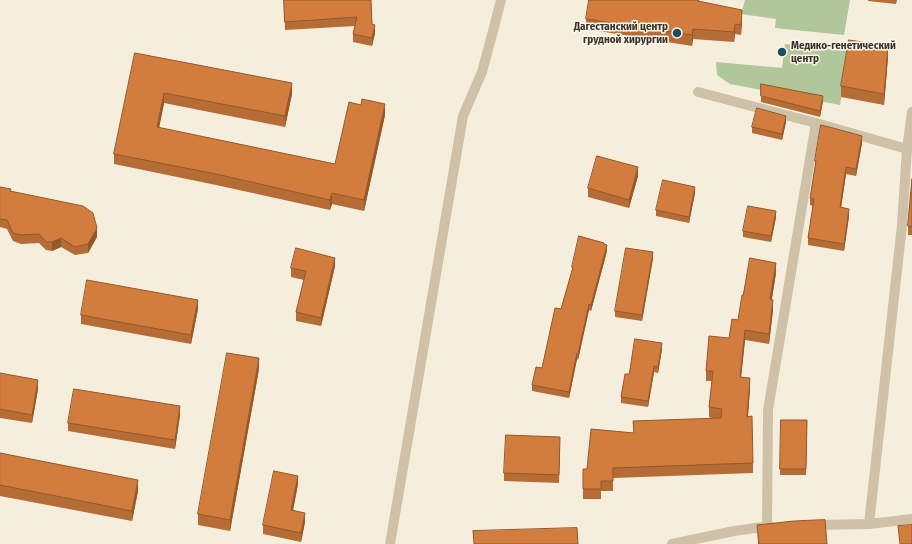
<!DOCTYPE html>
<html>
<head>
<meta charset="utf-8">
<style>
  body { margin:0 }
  canvas { display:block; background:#f5eedd }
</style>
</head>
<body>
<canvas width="912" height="544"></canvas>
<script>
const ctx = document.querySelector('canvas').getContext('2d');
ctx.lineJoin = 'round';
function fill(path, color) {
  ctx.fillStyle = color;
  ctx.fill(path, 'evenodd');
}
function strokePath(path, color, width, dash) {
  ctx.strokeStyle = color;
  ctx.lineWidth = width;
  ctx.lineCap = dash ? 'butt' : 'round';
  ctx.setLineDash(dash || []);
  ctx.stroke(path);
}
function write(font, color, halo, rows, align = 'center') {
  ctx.font = font + ' "Fira Sans Condensed",sans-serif';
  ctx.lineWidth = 3;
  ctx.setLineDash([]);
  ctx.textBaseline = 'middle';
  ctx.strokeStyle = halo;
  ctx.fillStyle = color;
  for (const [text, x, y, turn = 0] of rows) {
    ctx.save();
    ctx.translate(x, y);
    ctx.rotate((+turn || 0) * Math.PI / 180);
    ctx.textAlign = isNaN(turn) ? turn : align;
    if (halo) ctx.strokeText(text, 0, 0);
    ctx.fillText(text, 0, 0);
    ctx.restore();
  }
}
fill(new Path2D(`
  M 745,0 L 850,0 L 844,35 L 775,28 L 776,19 L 741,14 Z
  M 785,44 L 849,51 L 840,105 L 730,84 L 717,75 L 716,62 L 782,68 Z`), '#b0c69b');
strokePath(new Path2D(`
  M 698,92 L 816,123 L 907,149
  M 869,524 L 902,225 L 907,149 L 912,112
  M 812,525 L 869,524 L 912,519
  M 767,526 L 768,410 L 816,123
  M 390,544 L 463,116 L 482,72 L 493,31 L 501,0
  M 672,544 L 734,531 L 770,526`), '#cfc1a7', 10);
fill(new Path2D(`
  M 284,0 L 371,0 L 372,24 L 375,33 L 372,46 L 353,42 L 353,34 L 355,26 L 285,30 Z
  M 699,0 L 699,1 L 742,21 L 741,35 L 735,34 L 734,42 L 693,39 L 692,46 L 586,29 L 586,19 Z
  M 868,0 L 897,0 L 896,4 L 868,1 Z
  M 135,53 L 292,94 L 285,127 L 164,103 L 159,128 L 335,164 L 385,115 L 364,211 L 332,204 L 330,210 L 216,185 L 114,164 L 114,154 Z
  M 888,57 L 884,105 L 841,97 L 841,86 Z
  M 761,96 L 823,101 L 820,117 L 761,102 Z
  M 786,122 L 782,140 L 752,133 L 752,127 Z
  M 862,143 L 856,176 L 846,174 L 841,208 L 849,216 L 844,251 L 808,245 L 808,238 L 813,206 L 810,205 L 810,198 L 815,166 L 815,161 Z
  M 638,176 L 629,208 L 588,197 L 588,188 Z
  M 912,179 L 912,235 L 908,235 L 908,226 Z
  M 0,187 L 11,191 L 97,237 L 88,253 L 75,255 L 61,247 L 52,251 L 46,250 L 39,243 L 21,244 L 13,241 L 7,229 L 0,227 Z
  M 695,193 L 689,223 L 656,216 L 656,210 Z
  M 776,217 L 771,242 L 743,237 L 743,231 Z
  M 604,244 L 607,251 L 591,311 L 589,310 L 578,360 L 577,359 L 569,398 L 532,391 L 532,385 L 542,368 L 561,309 L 572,271 L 572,267 Z
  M 653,258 L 642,321 L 615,317 L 615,311 Z
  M 335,266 L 321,326 L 296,321 L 296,312 L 304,280 L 291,277 L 291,268 Z
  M 776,273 L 772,299 L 773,310 L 769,344 L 745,340 L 741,377 L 750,388 L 748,417 L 753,463 L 753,473 L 613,478 L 613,491 L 601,491 L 601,499 L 583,499 L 583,469 L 587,469 L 634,433 L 712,418 L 709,417 L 709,407 L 712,381 L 706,381 L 706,371 L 729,338 L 738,320 L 743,295 Z
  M 198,309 L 191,344 L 81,324 L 81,315 Z
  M 662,349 L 658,373 L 654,372 L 648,407 L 621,403 L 621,397 L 629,374 Z
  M 259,369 L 230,531 L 198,525 L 198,514 Z
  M 0,373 L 38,389 L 32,423 L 0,418 Z
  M 180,415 L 175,449 L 68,431 L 68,423 Z
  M 781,420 L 807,420 L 806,475 L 780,475 Z
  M 560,446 L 559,483 L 504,481 L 504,473 Z
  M 0,453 L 138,491 L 132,521 L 0,496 Z
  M 298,484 L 293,511 L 305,522 L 301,542 L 263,534 L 263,525 Z
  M 757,525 L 827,544 L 758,544 Z`), '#b56c35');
fill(new Path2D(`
  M 742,10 L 742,21 L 741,35 L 741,25 Z
  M 735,24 L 735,34 L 734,42 L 734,32 Z
  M 375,25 L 375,33 L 372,46 L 372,38 Z
  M 693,29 L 693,39 L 692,46 L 692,35 Z
  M 888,46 L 888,57 L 884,105 L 884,94 Z
  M 292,83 L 292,94 L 285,127 L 285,116 Z
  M 164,93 L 164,103 L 157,138 L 157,127 Z
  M 823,96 L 823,101 L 820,117 L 820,111 Z
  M 385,104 L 385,115 L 364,211 L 364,200 Z
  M 786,116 L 786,122 L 782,140 L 782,134 Z
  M 862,136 L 862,143 L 856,176 L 856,169 Z
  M 638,167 L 638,176 L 629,208 L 629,200 Z
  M 846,167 L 846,174 L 840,214 L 840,207 Z
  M 695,187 L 695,193 L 689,223 L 689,217 Z
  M 332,193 L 332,204 L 330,210 L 330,200 Z
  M 849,209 L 849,216 L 844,251 L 844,244 Z
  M 776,211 L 776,217 L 771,242 L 771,236 Z
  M 97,228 L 97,237 L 88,253 L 88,244 Z
  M 61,238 L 61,247 L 52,251 L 52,242 Z
  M 607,245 L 607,251 L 591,311 L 591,305 Z
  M 653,252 L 653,258 L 642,321 L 642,315 Z
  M 335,258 L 335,266 L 321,326 L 321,318 Z
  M 776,263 L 776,273 L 770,309 L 770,299 Z
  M 198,300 L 198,309 L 191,344 L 191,335 Z
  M 773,300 L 773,310 L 769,344 L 769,334 Z
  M 589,304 L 589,310 L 578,360 L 578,354 Z
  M 745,330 L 745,340 L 740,387 L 740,377 Z
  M 662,343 L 662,349 L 658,373 L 658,367 Z
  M 577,353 L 577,359 L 569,398 L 569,392 Z
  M 259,358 L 259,369 L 230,531 L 230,520 Z
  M 654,366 L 654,372 L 648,407 L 648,401 Z
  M 750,378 L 750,388 L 747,427 L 747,417 Z
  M 38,380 L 38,389 L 32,423 L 32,415 Z
  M 180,406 L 180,415 L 175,449 L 175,440 Z
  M 298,476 L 298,484 L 291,519 L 291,510 Z
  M 138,480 L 138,491 L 132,521 L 132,511 Z
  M 305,513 L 305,522 L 301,542 L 301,533 Z`), '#93582b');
const building = new Path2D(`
  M 284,0 L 371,0 L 372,24 L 375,25 L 372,38 L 353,34 L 357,17 L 285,22 Z
  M 589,0 L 698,0 L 698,1 L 742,10 L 741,25 L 735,24 L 734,32 L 693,29 L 692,35 L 586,19 Z
  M 849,40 L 888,46 L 884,94 L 841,86 Z
  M 135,53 L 292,83 L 285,116 L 164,93 L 157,127 L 335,164 L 349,102 L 361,105 L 362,99 L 385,104 L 364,200 L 332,193 L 330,200 L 216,174 L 114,154 Z
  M 761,84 L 823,96 L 820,111 L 761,96 Z
  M 757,108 L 786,116 L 782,134 L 752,127 Z
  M 821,125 L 833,128 L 862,136 L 856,169 L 846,167 L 840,207 L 849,209 L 844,244 L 808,238 L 814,199 L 810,198 L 816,161 L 815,161 Z
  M 597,156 L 638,167 L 629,200 L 588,188 Z
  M 912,179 L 912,227 L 908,226 Z
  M 663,180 L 695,187 L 689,217 L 656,210 Z
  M 0,187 L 11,189 L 10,191 L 83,206 L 93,213 L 97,228 L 88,244 L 75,247 L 61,238 L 52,242 L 46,242 L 39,234 L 21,235 L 13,233 L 7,220 L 0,219 Z
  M 748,206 L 776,211 L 771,236 L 743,231 Z
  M 579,236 L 604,243 L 604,244 L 607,245 L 591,305 L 589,304 L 578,354 L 577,353 L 569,392 L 532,385 L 536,367 L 542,368 L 555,308 L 561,309 L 573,267 L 572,267 Z
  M 296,248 L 335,258 L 321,318 L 296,312 L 306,271 L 291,268 Z
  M 626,248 L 653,252 L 642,315 L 615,311 Z
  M 750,258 L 776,263 L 770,299 L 773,300 L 769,334 L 745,330 L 740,377 L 750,378 L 747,417 L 752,416 L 753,463 L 613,468 L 613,481 L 601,481 L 601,489 L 583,489 L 583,469 L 587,469 L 591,429 L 634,433 L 633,421 L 721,418 L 722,409 L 709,407 L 713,371 L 706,371 L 709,336 L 729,338 L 732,319 L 738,320 L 742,295 L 743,295 Z
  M 87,280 L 198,300 L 191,335 L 81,315 Z
  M 635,339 L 662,343 L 658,367 L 654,366 L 648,401 L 621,397 L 625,374 L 629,374 Z
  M 227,353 L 259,358 L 230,520 L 198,514 Z
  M 0,373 L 38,380 L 32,415 L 0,409 Z
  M 74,389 L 180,406 L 175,440 L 68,423 Z
  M 781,420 L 807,420 L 806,469 L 780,469 Z
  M 506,435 L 560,437 L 559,475 L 504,473 Z
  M 0,453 L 138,480 L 132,511 L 0,485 Z
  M 274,471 L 298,476 L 291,510 L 305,513 L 301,533 L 263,525 Z
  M 825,520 L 827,544 L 759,544 L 757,525 L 794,521 Z
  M 912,525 L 912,544 L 900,544 L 898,526 Z
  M 577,528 L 578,544 L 474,544 L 473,531 Z`);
fill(building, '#d27d3e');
strokePath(building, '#93582b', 1);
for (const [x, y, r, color] of [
  [677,33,5,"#194f61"],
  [782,52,5,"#194f61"]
]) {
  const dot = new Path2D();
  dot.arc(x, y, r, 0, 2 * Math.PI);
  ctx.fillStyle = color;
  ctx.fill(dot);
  strokePath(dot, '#fcf7ea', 1.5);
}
write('bold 11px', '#3b3228', '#fcf7ea', [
  ["Дагестанский центр",668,27],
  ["грудной хирургии",668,40],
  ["Медико-генетический",791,46,"left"],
  ["центр",791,59,"left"]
], 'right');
</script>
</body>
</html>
